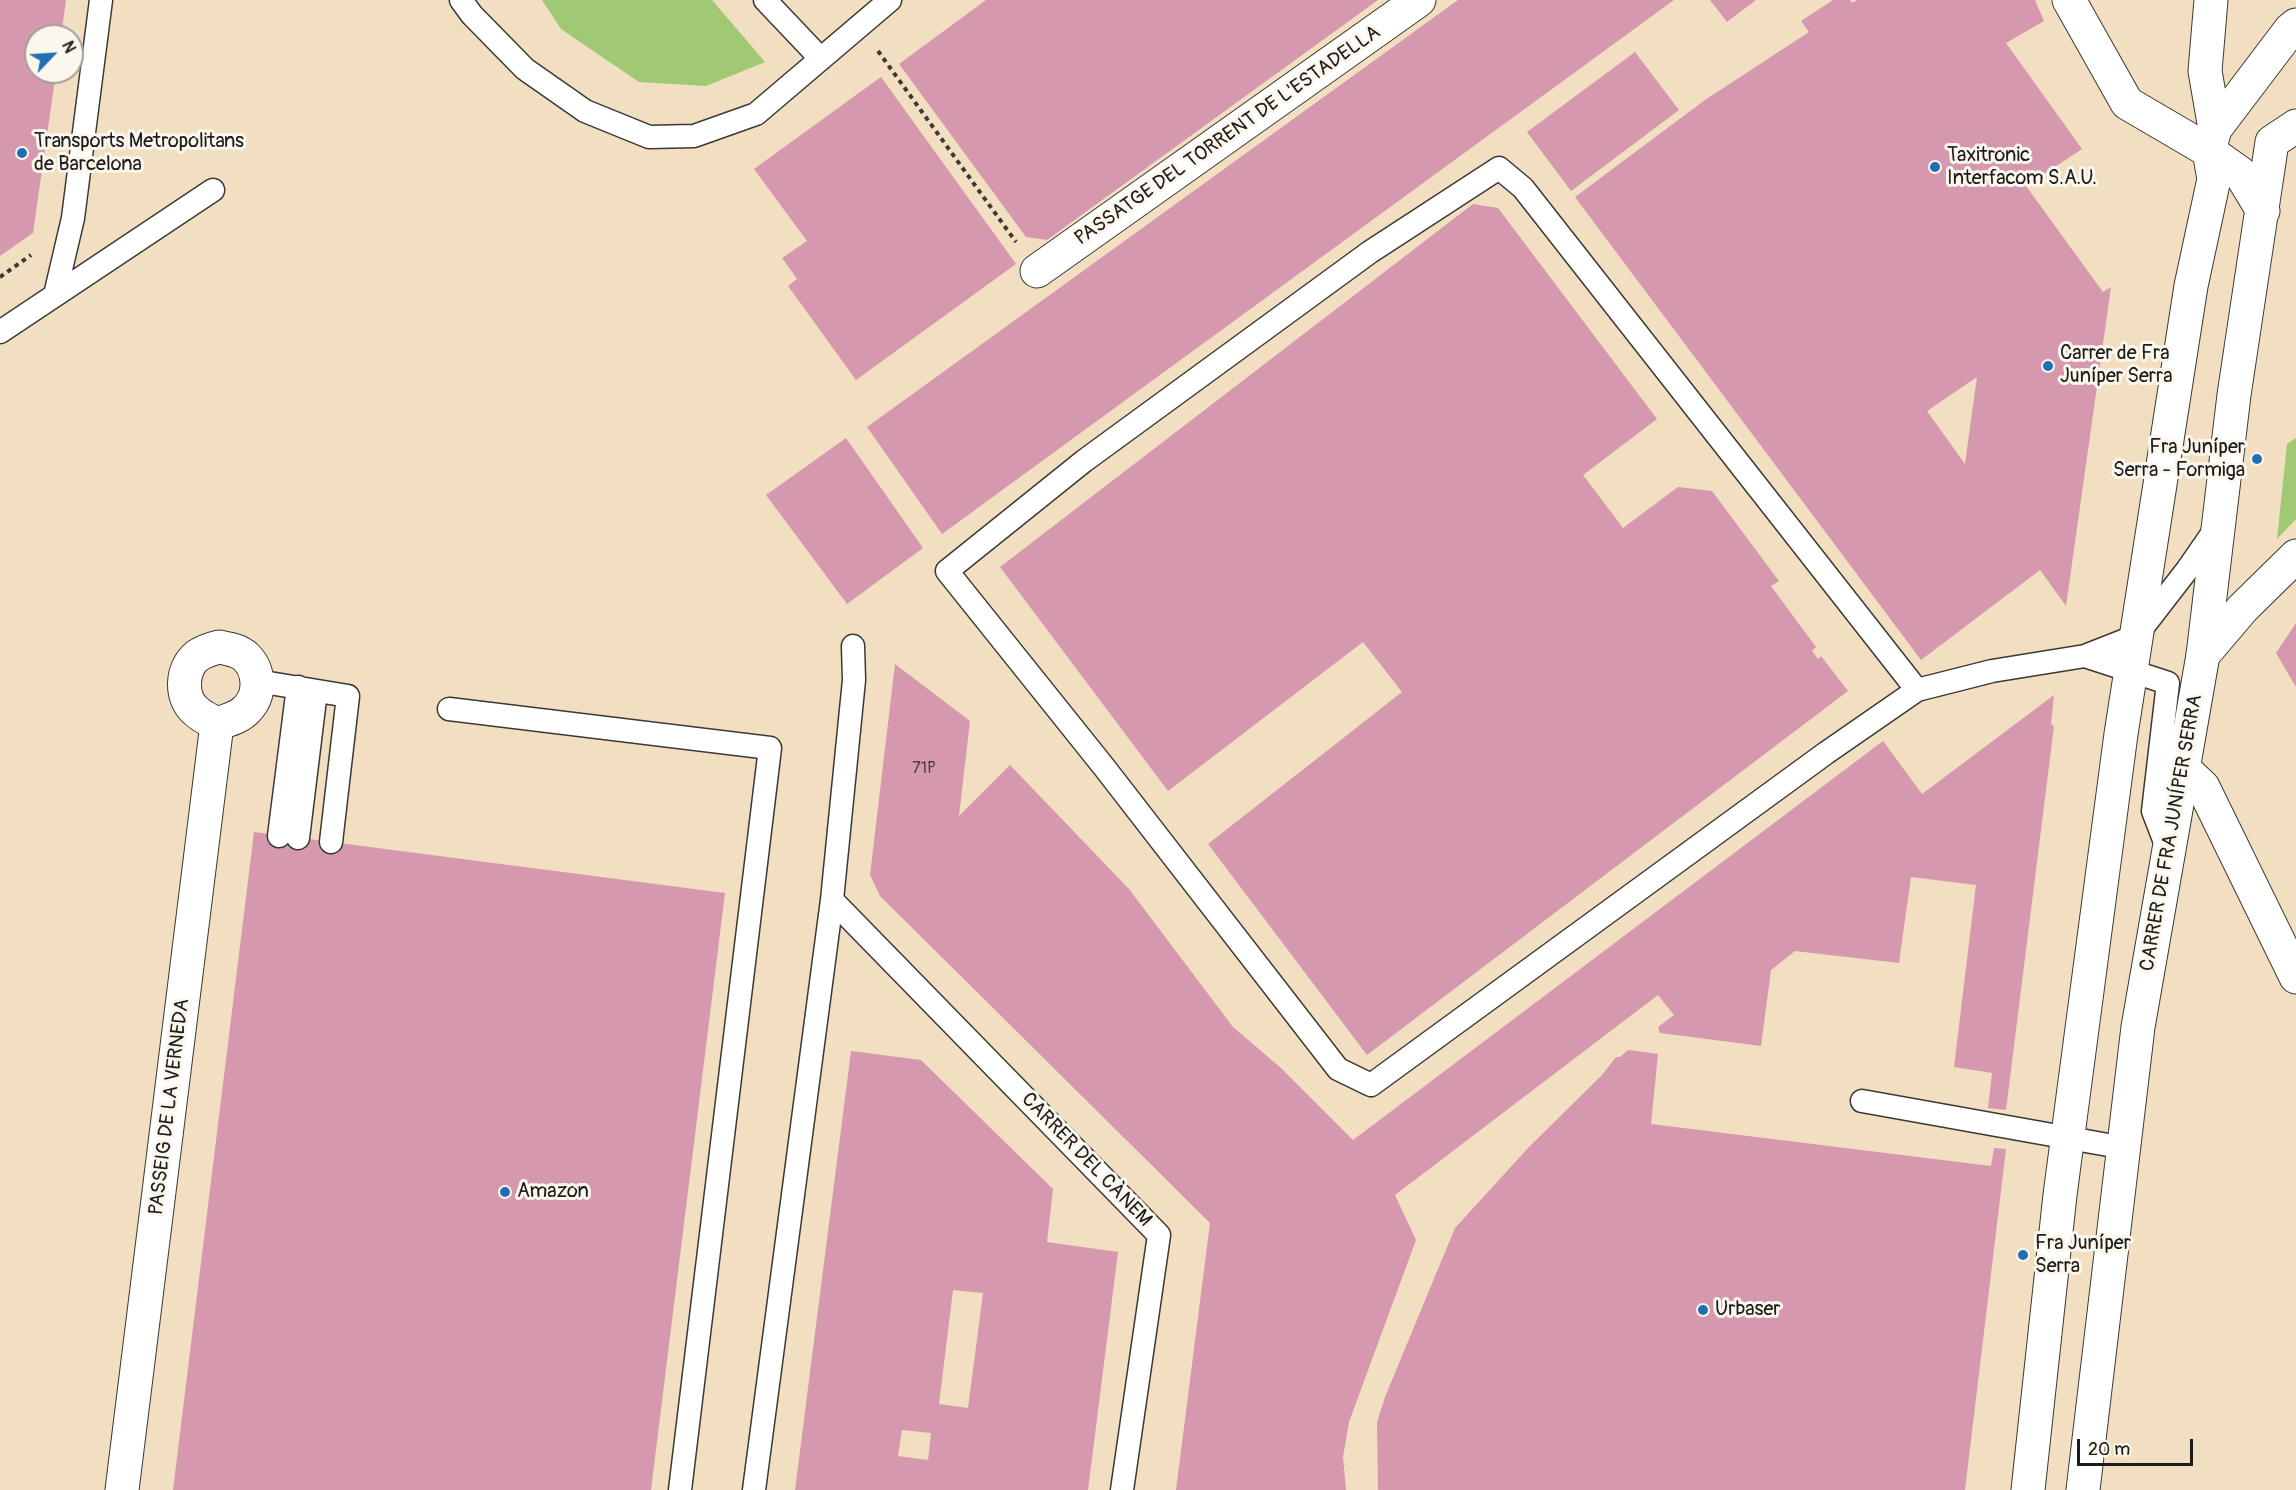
<!DOCTYPE html>
<html>
<head>
<meta charset="utf-8">
<style>
  body { margin:0 }
  #map { position:relative; width:2296px; height:1490px; overflow:hidden; background:#f2dec0; font-family:Pangolin,sans-serif }
  canvas { display:block }
  .north { position:absolute; left:24px; top:24px; width:60px; height:60px; box-sizing:border-box; background:#fbf7ec; border:2px solid #a29f99; border-radius:50%; rotate:65deg; font-size:16px; font-weight:700; line-height:24px; text-align:center; color:#1c1c1c }
  .north::after { content:''; display:block; margin:auto; width:21px; height:27px; background:#1f6fb2; clip-path:polygon(50% 0,100% 100%,50% 72%,0 100%) }
  .scale { position:absolute; left:2077px; top:1439px; width:116px; height:27px; box-sizing:border-box; border:3px solid #1c1c1c; border-top:0; padding-left:8px; font-size:18px; line-height:21px; white-space:nowrap; color:#1c1c1c; -webkit-text-stroke:4px #fbf7ec; paint-order:stroke }
</style>
</head>
<body>
<div id="map">
<canvas width="2296" height="1490"></canvas>
<div class="north">N</div>
<div class="scale">20 m</div>
</div>
<script>
const ctx = document.querySelector('canvas').getContext('2d');
ctx.lineJoin = 'round';
function fill(path, color) {
  ctx.fillStyle = color;
  ctx.fill(path, 'evenodd');
}
function strokePath(path, color, width, dash) {
  ctx.strokeStyle = color;
  ctx.lineWidth = width;
  ctx.lineCap = dash ? 'butt' : 'round';
  ctx.setLineDash(dash || []);
  ctx.stroke(path);
}
function write(font, color, halo, rows, align = 'center') {
  ctx.font = font + ' Pangolin,sans-serif';
  ctx.lineWidth = 6;
  ctx.setLineDash([]);
  ctx.textBaseline = 'middle';
  ctx.strokeStyle = halo;
  ctx.fillStyle = color;
  for (const [text, x, y, turn = 0] of rows) {
    ctx.save();
    ctx.translate(x, y);
    ctx.rotate((+turn || 0) * Math.PI / 180);
    ctx.textAlign = isNaN(turn) ? turn : align;
    if (halo) ctx.strokeText(text, 0, 0);
    ctx.fillText(text, 0, 0);
    ctx.restore();
  }
}
fill(new Path2D(`
  M 542,0 L 712,0 L 765,62 L 706,86 L 639,82 L 561,29 Z
  M 2296,438 L 2296,519 L 2277,539 L 2287,444 Z`), '#a0c975');
fill(new Path2D(`
  M 0,0 L 66,0 L 61,36 L 36,36 L 36,72 L 56,72 L 33,233 L 0,256 Z
  M 986,0 L 1378,0 L 1047,240 L 1026,237 L 899,64 Z
  M 1458,0 L 1674,0 L 942,534 L 867,427 Z
  M 1710,0 L 1756,0 L 1727,22 Z
  M 1833,0 L 1850,0 L 1852,3 L 1857,0 L 2035,0 L 2044,21 L 2006,43 L 2082,149 L 2026,186 L 2103,292 L 2111,287 L 2066,606 L 2040,570 L 1921,660 L 1575,197 L 1705,100 L 1809,32 L 1801,21 ZM 1977,377 L 1970,427 L 1965,464 L 1927,411 Z
  M 1635,52 L 1679,110 L 1571,191 L 1527,132 Z
  M 881,77 L 1016,264 L 856,380 L 788,286 L 797,279 L 782,258 L 807,241 L 754,169 Z
  M 1473,204 L 1498,208 L 1657,419 L 1583,475 L 1623,528 L 1678,487 L 1712,491 L 1779,581 L 1771,586 L 1816,647 L 1812,651 L 1818,659 L 1821,656 L 1848,691 L 1367,1055 L 1208,844 L 1402,692 L 1363,642 L 1168,791 L 1000,567 Z
  M 846,438 L 923,548 L 847,604 L 766,495 Z
  M 2296,623 L 2296,687 L 2276,653 Z
  M 895,664 L 970,721 L 959,816 L 1010,765 L 1129,889 L 1233,1027 L 1281,1068 L 1353,1140 L 1883,741 L 1922,794 L 2054,695 L 2051,724 L 2054,726 L 2006,1110 L 1988,1108 L 1992,1073 L 1954,1067 L 1976,885 L 1911,877 L 1899,963 L 1795,951 L 1771,970 L 1761,1046 L 1660,1033 L 1658,1027 L 1674,1015 L 1658,995 L 1395,1195 L 1416,1240 L 1349,1422 L 1343,1457 L 1346,1490 L 1176,1490 L 1210,1223 L 880,896 L 870,875 Z
  M 254,832 L 725,893 L 651,1490 L 173,1490 Z
  M 1628,1050 L 1658,1054 L 1651,1124 L 1991,1166 L 1994,1148 L 2006,1149 L 1965,1490 L 1378,1490 L 1377,1422 L 1385,1397 L 1455,1228 L 1529,1147 L 1602,1075 L 1616,1057 L 1620,1057 Z
  M 851,1051 L 921,1060 L 1053,1189 L 1047,1242 L 1118,1252 L 1088,1490 L 795,1490 ZM 953,1290 L 983,1293 L 968,1408 L 939,1404 ZM 902,1430 L 931,1433 L 928,1460 L 898,1456 Z`), '#d698af');
const service = new Path2D(`
  M 461,0 L 472,15 L 525,69 L 585,111 L 649,137 L 694,136 L 756,114 L 890,0
  M 765,0 L 821,59
  M 55,295 L 73,218 L 101,0
  M 0,332 L 213,190
  M 2085,656 L 2168,683 L 2153,811 L 2168,850
  M 257,681 L 348,696 L 331,842
  M 1917,690 L 1523,188 L 1499,168 L 1370,252 L 1084,461 L 947,571 L 1104,767 L 1338,1069 L 1371,1085 L 1826,753 L 1917,690 L 1992,671 L 2085,656 L 2136,636 L 2187,570 L 2216,528
  M 449,709 L 770,748 L 680,1490
  M 279,836 L 298,687
  M 298,838 L 316,691
  M 832,900 L 1159,1235 L 1122,1490
  M 1862,1101 L 2125,1148
  M 754,1490 L 832,900 L 854,680 L 853,646`);
const minor = new Path2D(`
  M 2069,0 L 2127,103 L 2209,151 L 2240,173 L 2263,211
  M 1037,271 L 1419,0
  M 219,647 C 229,649 238,650 246,657 C 260,671 261,695 247,709 C 239,718 228,720 217,724 C 210,720 202,717 196,711 C 180,698 181,669 197,656 C 204,651 211,649 219,647 Z
  M 2203,655 L 2243,608 L 2296,556
  M 2183,768 L 2203,787 L 2296,977
  M 122,1490 L 217,724`);
const tertiary = new Path2D(`
  M 2211,0 L 2205,71 L 2215,129
  M 2028,1490 L 2060,1195 L 2121,734 L 2191,286 L 2214,179 L 2209,151 L 2215,129 L 2290,30 L 2296,25
  M 2083,1490 L 2138,1027 L 2203,655 L 2234,395 L 2272,142 L 2296,126`);
strokePath(service, '#3c3935', 25);
strokePath(minor, '#3c3935', 35);
strokePath(tertiary, '#3c3935', 35);
strokePath(new Path2D(`
  M 878,51 L 1016,242
  M 0,277 L 31,255`), '#3c3935', 4, [4.5, 4.5]);
strokePath(service, '#fff', 22);
strokePath(minor, '#fff', 33);
strokePath(tertiary, '#fff', 33);
for (const [x, y, r, color] of [
  [22,153,6,"#1f6fb2"],
  [1935,167,6,"#1f6fb2"],
  [2048,366,6,"#1f6fb2"],
  [2257,459,6,"#1f6fb2"],
  [505,1192,6,"#1f6fb2"],
  [2023,1255,6,"#1f6fb2"],
  [1703,1310,6,"#1f6fb2"]
]) {
  const dot = new Path2D();
  dot.arc(x, y, r, 0, 2 * Math.PI);
  ctx.fillStyle = color;
  ctx.fill(dot);
  strokePath(dot, '#fbf7ec', 2);
}
write('16px', '#4a3b41', null, [
  ["71P",924,769]
]);
write('20px', '#1c1c1c', '#fbf7ec', [
  ["PASSATGE DEL TORRENT DE L'ESTADELLA",1228,136,-35],
  ["CARRER DE FRA JUNÍPER SERRA",2172,833,-80],
  ["PASSEIG DE LA VERNEDA",170,1107,-83],
  ["CARRER DEL CÀNEM",1086,1160,46]
]);
write('20px', '#1c1c1c', '#fbf7ec', [
  ["Transports Metropolitans",34,142],
  ["de Barcelona",34,165],
  ["Taxitronic",1947,156],
  ["Interfacom S.A.U.",1947,179],
  ["Carrer de Fra",2060,354],
  ["Juníper Serra",2060,377],
  ["Fra Juníper",2245,448,"right"],
  ["Serra - Formiga",2245,471,"right"],
  ["Amazon",517,1192],
  ["Fra Juníper",2035,1244],
  ["Serra",2035,1267],
  ["Urbaser",1715,1310]
], 'left');
</script>
</body>
</html>
